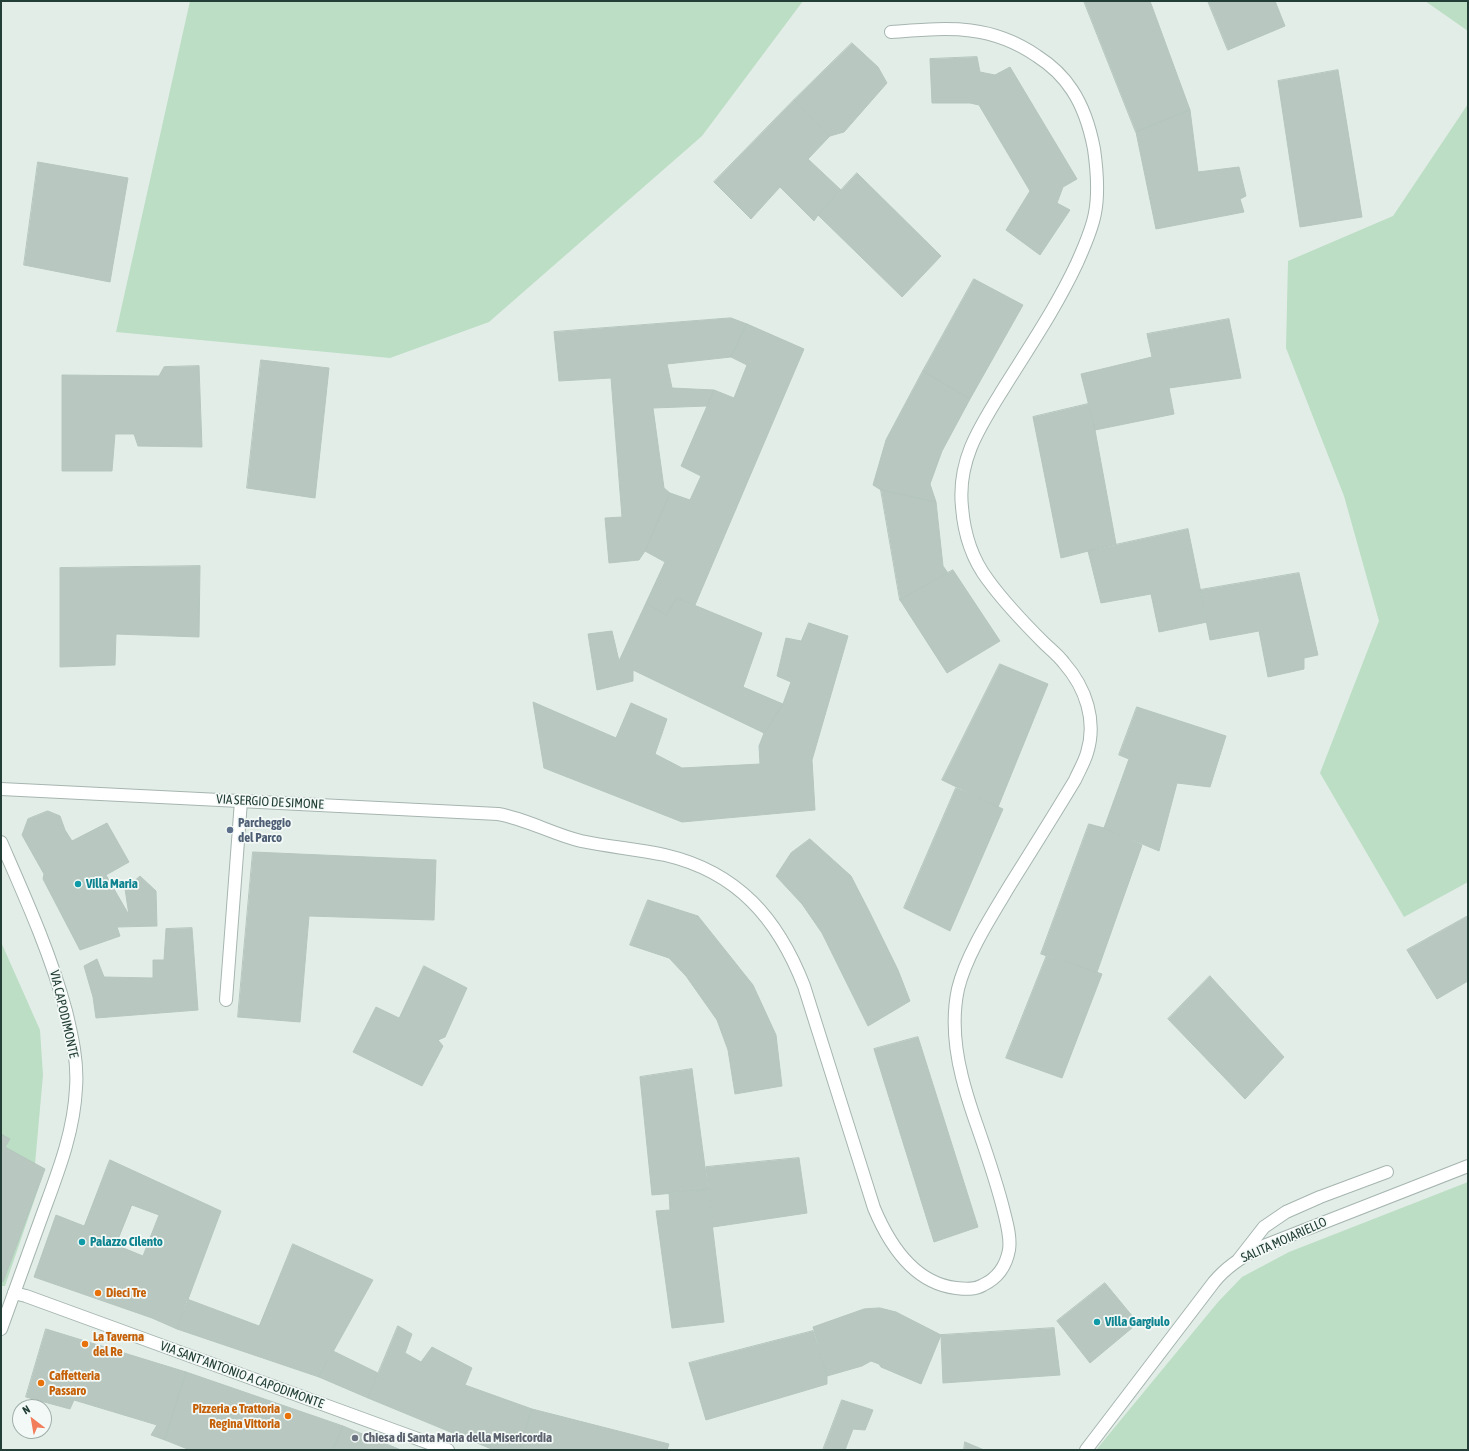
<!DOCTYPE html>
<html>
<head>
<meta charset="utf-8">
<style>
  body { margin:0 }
  #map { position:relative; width:1469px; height:1451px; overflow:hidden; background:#e3ede8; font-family:"Asap Condensed",sans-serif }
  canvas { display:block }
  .frame { position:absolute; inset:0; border:2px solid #223e36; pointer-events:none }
  .north { position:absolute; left:12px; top:1399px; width:40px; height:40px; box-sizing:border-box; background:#f3f9f6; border:1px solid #9faea9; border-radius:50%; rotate:329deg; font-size:11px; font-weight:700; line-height:16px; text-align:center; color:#223e36 }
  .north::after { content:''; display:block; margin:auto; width:14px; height:18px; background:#f27d5b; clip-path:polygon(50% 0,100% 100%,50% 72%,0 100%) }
</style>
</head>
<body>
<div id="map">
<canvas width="1469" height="1451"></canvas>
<div class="frame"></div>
<div class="north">N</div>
</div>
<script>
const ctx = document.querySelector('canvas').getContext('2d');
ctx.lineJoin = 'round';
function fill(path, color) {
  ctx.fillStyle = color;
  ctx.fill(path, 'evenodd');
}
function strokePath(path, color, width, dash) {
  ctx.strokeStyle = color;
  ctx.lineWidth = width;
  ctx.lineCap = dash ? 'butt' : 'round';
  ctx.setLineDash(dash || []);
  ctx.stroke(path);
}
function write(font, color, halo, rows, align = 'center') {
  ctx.font = font + ' "Asap Condensed",sans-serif';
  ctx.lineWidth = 3.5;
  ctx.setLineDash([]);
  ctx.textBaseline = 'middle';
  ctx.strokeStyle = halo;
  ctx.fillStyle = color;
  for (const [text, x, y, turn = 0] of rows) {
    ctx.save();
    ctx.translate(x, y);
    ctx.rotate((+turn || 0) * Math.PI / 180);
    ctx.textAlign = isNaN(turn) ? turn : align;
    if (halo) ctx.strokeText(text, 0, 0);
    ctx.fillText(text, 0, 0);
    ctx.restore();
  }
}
fill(new Path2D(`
  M 190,1 L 803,1 L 702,136 L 489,322 L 390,358 L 116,332 Z
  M 1425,1 L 1468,1 L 1468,31 Z
  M 1468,104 L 1468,882 L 1404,917 L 1320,773 L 1379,621 L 1344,496 L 1286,348 L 1288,261 L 1393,216 Z
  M 1,942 L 40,1030 L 43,1075 L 35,1164 L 45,1169 L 5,1286 L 1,1286 Z
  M 1468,1182 L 1468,1450 L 1096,1450 L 1218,1302 L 1242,1277 L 1289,1252 Z`), '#bbdec4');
const building = new Path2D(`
  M 1084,1 L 1150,1 L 1190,110 L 1136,132 Z
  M 1208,1 L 1275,1 L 1285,26 L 1228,50 Z
  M 852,43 L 878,67 L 887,83 L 844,132 L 830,136 L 794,100 Z
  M 977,57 L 980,72 L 995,75 L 1010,67 L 1077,179 L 1063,187 L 1057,203 L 1070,210 L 1040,255 L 1006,230 L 1030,191 L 979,105 L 970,103 L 932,103 L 930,59 Z
  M 1338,70 L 1362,217 L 1300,227 L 1278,81 Z
  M 794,100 L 830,136 L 808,159 L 841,190 L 818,215 L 814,221 L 780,187 L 751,219 L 714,182 Z
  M 1190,110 L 1198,172 L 1239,167 L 1246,196 L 1240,199 L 1244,212 L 1156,229 L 1136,132 Z
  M 38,162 L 128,178 L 110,282 L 24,265 Z
  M 857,173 L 941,256 L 902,297 L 818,215 Z
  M 974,279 L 1023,305 L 970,399 L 923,371 Z
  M 731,318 L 747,324 L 731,357 L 667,364 L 672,388 L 714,390 L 707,406 L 653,408 L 664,488 L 670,493 L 645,551 L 639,560 L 609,563 L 605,518 L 622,517 L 611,378 L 559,381 L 554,332 Z
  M 1229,319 L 1241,378 L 1169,388 L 1174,414 L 1095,430 L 1081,374 L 1152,357 L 1147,334 Z
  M 747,324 L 804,349 L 695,605 L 677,598 L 666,615 L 646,603 L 665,562 L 645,551 L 670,493 L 690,500 L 701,476 L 681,466 L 714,390 L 734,398 L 747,365 L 731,357 Z
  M 261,360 L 329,368 L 315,498 L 247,488 Z
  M 199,366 L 202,447 L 138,446 L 134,434 L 115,434 L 112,471 L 62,471 L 62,375 L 159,376 L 164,367 Z
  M 923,371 L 970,399 L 942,451 L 930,484 L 936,502 L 881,490 L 873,485 L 886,440 Z
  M 1088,404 L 1095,430 L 1116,544 L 1061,558 L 1033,417 Z
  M 881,490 L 936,502 L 943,566 L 948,573 L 900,600 Z
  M 1188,529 L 1207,622 L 1159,632 L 1151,594 L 1101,603 L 1088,551 Z
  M 200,566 L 199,637 L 116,634 L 115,665 L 60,667 L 60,568 Z
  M 953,570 L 1000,641 L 947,673 L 900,600 Z
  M 1299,573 L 1318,655 L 1304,658 L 1304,669 L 1268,677 L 1259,631 L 1210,640 L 1200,590 Z
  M 677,598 L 762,633 L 743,687 L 783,704 L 764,733 L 633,670 L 633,681 L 597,690 L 588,634 L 612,631 L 619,661 L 646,603 L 666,615 Z
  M 809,623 L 848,636 L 812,760 L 815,810 L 682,822 L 544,768 L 533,702 L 616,738 L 631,703 L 667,719 L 655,754 L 682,768 L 760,764 L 759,746 L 764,733 L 783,704 L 791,682 L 777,676 L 786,638 L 801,641 Z
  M 1000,664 L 1048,684 L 998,807 L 942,780 Z
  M 1137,707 L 1226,736 L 1210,787 L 1177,783 L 1159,851 L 1104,828 L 1129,759 L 1119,755 Z
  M 956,788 L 1003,809 L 950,931 L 904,908 Z
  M 48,811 L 60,816 L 65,830 L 72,841 L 107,823 L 129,862 L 106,875 L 129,915 L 125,889 L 140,876 L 156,891 L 157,926 L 117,927 L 120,936 L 80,950 L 43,879 L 44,874 L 22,835 L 28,819 Z
  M 1089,824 L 1104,828 L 1142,845 L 1097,972 L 1041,954 Z
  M 810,839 L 851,876 L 870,913 L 898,970 L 910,1001 L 868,1026 L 822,933 L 802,904 L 776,876 L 791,853 Z
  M 253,852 L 436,860 L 434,920 L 309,916 L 300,1022 L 238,1017 Z
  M 648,900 L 698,916 L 753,985 L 776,1035 L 782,1086 L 735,1094 L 728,1050 L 717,1020 L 686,976 L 669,958 L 630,945 Z
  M 1468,916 L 1468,981 L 1437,999 L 1407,950 Z
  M 192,928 L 198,1010 L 96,1018 L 93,997 L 84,966 L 97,959 L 104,977 L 153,978 L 153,960 L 164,960 L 166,929 Z
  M 1047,955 L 1102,974 L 1062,1078 L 1006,1058 Z
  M 424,966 L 467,988 L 445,1037 L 438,1040 L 443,1046 L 422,1086 L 353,1052 L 376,1007 L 399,1018 Z
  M 1210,976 L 1284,1057 L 1245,1099 L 1168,1019 Z
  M 918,1037 L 978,1227 L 934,1242 L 874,1049 Z
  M 692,1069 L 708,1190 L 652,1195 L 640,1077 Z
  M 1,1134 L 10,1139 L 5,1147 L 45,1169 L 3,1282 L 1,1281 Z
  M 799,1158 L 807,1213 L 713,1227 L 706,1167 Z
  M 110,1160 L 221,1211 L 177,1329 L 152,1318 L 34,1277 L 56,1215 L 84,1226 ZM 132,1205 L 159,1215 L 143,1256 L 116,1245 Z
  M 708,1190 L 724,1322 L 672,1328 L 656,1211 L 670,1210 L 669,1193 Z
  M 293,1244 L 373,1280 L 319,1377 L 177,1329 L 187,1299 L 259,1326 Z
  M 1105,1283 L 1138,1323 L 1090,1363 L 1057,1321 Z
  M 880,1308 L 896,1312 L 941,1335 L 921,1384 L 881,1367 L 879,1364 L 871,1361 L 862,1366 L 827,1376 L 813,1327 L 864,1309 Z
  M 398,1326 L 412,1334 L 405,1353 L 421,1362 L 432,1347 L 472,1368 L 465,1385 L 532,1409 L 520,1450 L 494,1450 L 368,1398 Z
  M 1054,1328 L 1060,1375 L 943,1383 L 941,1335 Z
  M 46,1329 L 186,1372 L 165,1440 L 151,1435 L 157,1425 L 74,1400 L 70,1409 L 26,1397 Z
  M 813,1331 L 827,1376 L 827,1384 L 706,1420 L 689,1363 Z
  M 333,1351 L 378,1373 L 368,1398 L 319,1377 Z
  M 186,1372 L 343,1426 L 333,1450 L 190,1450 L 165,1440 Z
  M 842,1400 L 873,1410 L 865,1430 L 853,1429 L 845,1450 L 823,1450 Z
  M 532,1409 L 669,1444 L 667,1450 L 520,1450 Z
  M 343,1426 L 401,1450 L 333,1450 Z
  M 965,1442 L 984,1450 L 964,1450 Z`);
fill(building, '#b8c8c1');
strokePath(building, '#b5c6bf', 1);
const service = new Path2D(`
  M 226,1000 L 241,801
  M 1239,1259 L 1264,1227 L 1286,1212 L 1320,1197 L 1387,1172`);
const minor = new Path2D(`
  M 1,789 L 498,814 C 527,819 552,834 581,841 C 609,847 637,849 665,855 C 738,872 778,919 804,986 L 874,1208 C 889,1244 913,1283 956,1288 C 965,1289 975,1290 983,1285 C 998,1278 1006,1266 1009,1250 C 1011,1238 1007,1224 1004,1212 C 996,1179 984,1146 973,1114 C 969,1102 965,1089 962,1077 C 955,1049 952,1017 958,989 C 966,955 992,915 1010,885 C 1032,850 1054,815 1075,780 C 1079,771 1084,763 1087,753 C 1097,721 1086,688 1064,663 C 1058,655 1050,649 1043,642 C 1024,623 1004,602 988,580 C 972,559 964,533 962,507 C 957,459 981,425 1005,386 C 1030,346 1057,306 1077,263 C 1084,247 1092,230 1095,213 C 1099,192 1097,170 1094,149 C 1090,128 1084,108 1072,90 C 1063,76 1051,65 1037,56 C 989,23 947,28 891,32
  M 14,1293 L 26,1296 L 448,1450
  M 1086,1450 L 1214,1282 C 1227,1266 1243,1256 1261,1247 L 1468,1166`);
const tertiary = new Path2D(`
  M 1,842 C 25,897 50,952 66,1011 C 72,1036 78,1062 76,1088 C 74,1132 58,1172 43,1213 C 29,1252 15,1290 1,1329`);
strokePath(service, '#a5b5af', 14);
strokePath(minor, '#a5b5af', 14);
strokePath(tertiary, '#a5b5af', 14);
strokePath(service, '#fff', 12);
strokePath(minor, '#fff', 12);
strokePath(tertiary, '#fff', 12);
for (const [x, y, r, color] of [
  [230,830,4,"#5c6f8a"],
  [78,884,4,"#0f9aa8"],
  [82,1242,4,"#0f9aa8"],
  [98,1293,4,"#e8710a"],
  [1097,1322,4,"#0f9aa8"],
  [85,1344,4,"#e8710a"],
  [41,1383,4,"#e8710a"],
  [288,1416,4,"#e8710a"],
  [355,1438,4,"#6b7280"]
]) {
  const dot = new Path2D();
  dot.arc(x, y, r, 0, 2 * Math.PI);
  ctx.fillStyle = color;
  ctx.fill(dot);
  strokePath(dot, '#f3f9f6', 1.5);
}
write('13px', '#223e36', '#f3f9f6', [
  ["VIA SERGIO DE SIMONE",270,802,3],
  ["VIA CAPODIMONTE",64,1014,77],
  ["SALITA MOIARIELLO",1284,1240,-24],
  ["VIA SANT'ANTONIO A CAPODIMONTE",242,1375,20]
]);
write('bold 13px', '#4e5e75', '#f3f9f6', [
  ["Parcheggio",238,823],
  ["del Parco",238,838]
], 'left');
write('bold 13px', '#0d838f', '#f3f9f6', [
  ["Villa Maria",86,884],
  ["Palazzo Cilento",90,1242],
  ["Villa Gargiulo",1105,1322]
], 'left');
write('bold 13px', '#c56008', '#f3f9f6', [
  ["Dieci Tre",106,1293],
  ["La Taverna",93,1337],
  ["del Re",93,1352],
  ["Caffetteria",49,1376],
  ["Passaro",49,1391],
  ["Pizzeria e Trattoria",280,1409,"right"],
  ["Regina Vittoria",280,1424,"right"]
], 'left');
write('bold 13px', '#5b616d', '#f3f9f6', [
  ["Chiesa di Santa Maria della Misericordia",363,1438]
], 'left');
</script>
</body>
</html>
